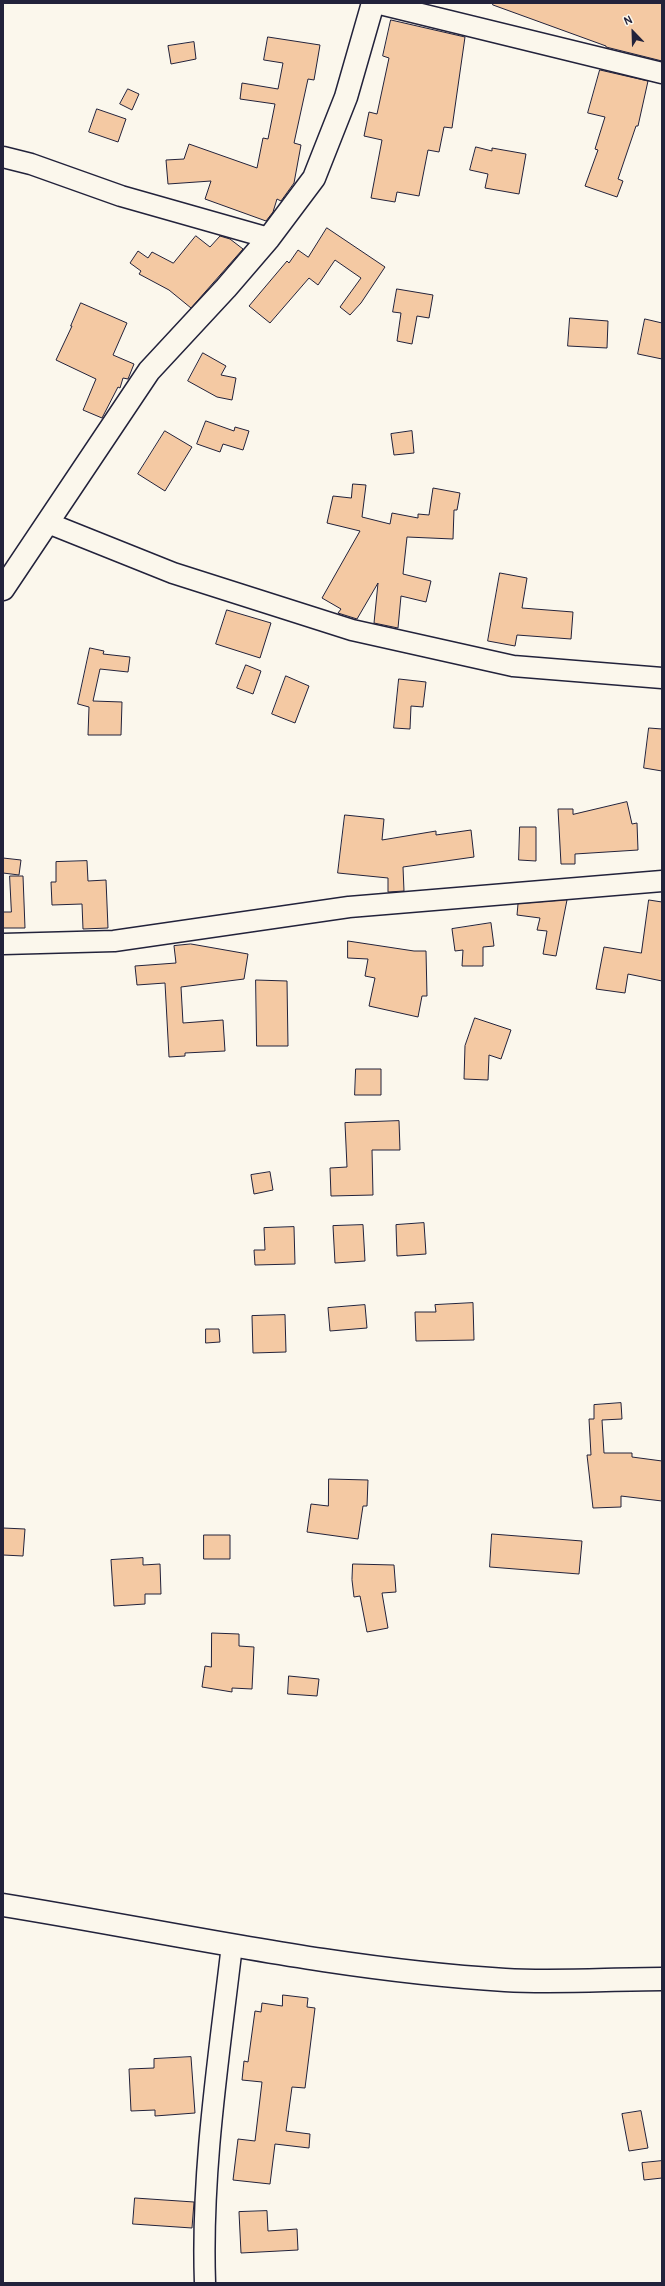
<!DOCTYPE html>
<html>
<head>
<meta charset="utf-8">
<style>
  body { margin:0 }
  #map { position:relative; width:665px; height:2286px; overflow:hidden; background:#fbf7ec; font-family:Pangolin,sans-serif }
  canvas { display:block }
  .frame { position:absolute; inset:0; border:4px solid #22223b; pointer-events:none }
  .north { position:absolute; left:613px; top:12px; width:40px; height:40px; -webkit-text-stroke:3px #fbf7ec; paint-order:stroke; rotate:337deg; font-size:11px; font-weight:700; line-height:16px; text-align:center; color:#22223b }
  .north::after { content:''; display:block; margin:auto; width:14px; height:18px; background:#22223b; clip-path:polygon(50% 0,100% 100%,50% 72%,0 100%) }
</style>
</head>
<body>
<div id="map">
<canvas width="665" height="2286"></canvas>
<div class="frame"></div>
<div class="north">N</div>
</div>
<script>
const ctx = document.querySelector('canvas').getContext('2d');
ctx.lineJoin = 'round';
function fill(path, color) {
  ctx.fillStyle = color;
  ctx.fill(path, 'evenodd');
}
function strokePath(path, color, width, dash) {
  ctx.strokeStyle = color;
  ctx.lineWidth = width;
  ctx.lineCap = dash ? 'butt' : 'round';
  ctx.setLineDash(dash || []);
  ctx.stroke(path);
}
const building = new Path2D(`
  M 493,3 L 662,3 L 662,61 L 606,47 L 606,46 L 493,5 Z
  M 391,20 L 465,37 L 452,128 L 444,127 L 439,152 L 428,150 L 419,196 L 397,192 L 395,202 L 371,198 L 382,140 L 364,136 L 369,112 L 377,114 L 389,58 L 383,56 Z
  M 268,37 L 320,45 L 314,80 L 308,79 L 294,143 L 301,145 L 294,183 L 281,201 L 277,199 L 273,212 L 266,221 L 205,199 L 211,181 L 168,184 L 166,160 L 184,159 L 189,144 L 257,168 L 263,138 L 268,139 L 275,104 L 240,99 L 242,83 L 278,89 L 283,63 L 264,60 Z
  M 194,42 L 196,59 L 171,64 L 168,46 Z
  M 600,70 L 648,81 L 638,126 L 636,126 L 618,179 L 623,181 L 617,197 L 585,186 L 598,150 L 595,149 L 605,117 L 588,113 Z
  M 128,89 L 139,94 L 132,110 L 120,104 Z
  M 97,109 L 126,119 L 118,142 L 89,132 Z
  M 476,147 L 492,151 L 492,148 L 526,154 L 519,194 L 485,188 L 488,174 L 470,170 Z
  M 327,228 L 385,267 L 361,303 L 350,315 L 340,307 L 361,278 L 335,260 L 318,285 L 309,278 L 270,323 L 249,306 L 287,261 L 289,263 L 298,250 L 308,257 Z
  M 196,236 L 210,247 L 220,236 L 230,239 L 243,249 L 191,308 L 169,290 L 139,274 L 141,271 L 130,263 L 138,251 L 148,258 L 152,252 L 173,263 Z
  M 397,289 L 433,295 L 429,318 L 417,316 L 412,344 L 397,341 L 401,313 L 393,312 Z
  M 81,303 L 127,323 L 113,355 L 134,364 L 128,379 L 123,378 L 120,388 L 118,387 L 102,418 L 83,410 L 96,379 L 56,360 L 72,326 L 71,326 Z
  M 570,318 L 608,321 L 607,348 L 568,346 Z
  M 645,319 L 662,323 L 662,359 L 638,354 Z
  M 203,353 L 226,366 L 221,375 L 236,378 L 232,400 L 217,397 L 188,381 Z
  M 206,421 L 234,431 L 235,427 L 249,431 L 243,450 L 223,444 L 220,452 L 197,444 Z
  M 165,431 L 192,447 L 165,491 L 138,474 Z
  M 412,431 L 414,453 L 394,455 L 391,434 Z
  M 353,484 L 366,485 L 362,517 L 390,524 L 392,513 L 418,518 L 418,514 L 429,515 L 433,488 L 460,493 L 457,510 L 454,510 L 453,539 L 407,537 L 403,574 L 431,581 L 426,602 L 401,596 L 398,628 L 374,623 L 378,583 L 357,619 L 338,613 L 341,609 L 322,598 L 360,531 L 327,523 L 333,496 L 351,498 Z
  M 500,573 L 527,578 L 522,608 L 573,612 L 571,639 L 517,635 L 515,646 L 488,641 Z
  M 227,610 L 271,623 L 260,658 L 216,644 Z
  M 90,648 L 104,651 L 103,654 L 130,657 L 128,672 L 100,669 L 93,701 L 122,702 L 121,735 L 88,735 L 89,707 L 78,704 Z
  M 246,665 L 261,671 L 253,694 L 237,688 Z
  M 286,676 L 309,686 L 295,723 L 272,714 Z
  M 399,679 L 426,682 L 423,707 L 411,706 L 410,729 L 394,728 Z
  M 649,728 L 662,729 L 662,771 L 644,768 Z
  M 627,802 L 632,824 L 637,823 L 638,850 L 575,854 L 575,864 L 561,864 L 558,809 L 573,809 L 573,814 Z
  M 345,815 L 384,819 L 382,840 L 436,831 L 436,835 L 471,830 L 474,857 L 403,867 L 404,891 L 388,892 L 388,878 L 338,873 Z
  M 520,827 L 536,827 L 536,861 L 519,860 Z
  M 3,858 L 21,860 L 19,875 L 3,873 Z
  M 87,861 L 88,881 L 106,880 L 108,928 L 83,929 L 82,904 L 52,905 L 51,882 L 56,882 L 56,862 Z
  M 10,876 L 23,876 L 25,928 L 3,928 L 3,912 L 11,912 Z
  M 567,900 L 556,956 L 543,954 L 547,931 L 537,930 L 540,918 L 517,915 L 518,904 Z
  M 649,900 L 662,902 L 662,981 L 628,974 L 625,993 L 596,989 L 604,947 L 641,953 Z
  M 491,923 L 494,946 L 483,947 L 483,966 L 462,966 L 463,950 L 455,951 L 452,929 Z
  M 348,941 L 414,951 L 426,951 L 427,996 L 422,996 L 418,1017 L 369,1006 L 375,978 L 365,976 L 368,959 L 348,958 Z
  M 191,944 L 248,954 L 244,979 L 181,987 L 183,1023 L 223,1020 L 225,1051 L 185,1053 L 185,1056 L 169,1057 L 165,983 L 137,985 L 135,966 L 176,963 L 174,946 Z
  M 256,980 L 287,981 L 288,1046 L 257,1046 Z
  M 475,1018 L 511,1030 L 501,1059 L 489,1055 L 488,1080 L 464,1079 L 465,1046 Z
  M 356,1069 L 381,1069 L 381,1095 L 355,1095 Z
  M 399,1121 L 400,1150 L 372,1150 L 373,1195 L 331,1196 L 330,1168 L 347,1167 L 345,1123 Z
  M 270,1172 L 273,1190 L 254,1194 L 251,1175 Z
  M 424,1223 L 426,1254 L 397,1256 L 396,1225 Z
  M 363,1225 L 365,1261 L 335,1263 L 333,1226 Z
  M 294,1227 L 295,1264 L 255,1265 L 254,1250 L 265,1250 L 264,1228 Z
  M 473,1303 L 474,1340 L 416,1341 L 415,1312 L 436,1312 L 435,1305 Z
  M 365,1305 L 367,1328 L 330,1331 L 328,1308 Z
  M 285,1315 L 286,1352 L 253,1353 L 252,1316 Z
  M 206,1329 L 219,1329 L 220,1342 L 206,1343 Z
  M 621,1403 L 622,1419 L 602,1420 L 604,1453 L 632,1453 L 632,1457 L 662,1461 L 662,1501 L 621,1496 L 621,1507 L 593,1508 L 587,1455 L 591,1455 L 589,1419 L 594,1419 L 594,1405 Z
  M 329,1479 L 368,1480 L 367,1506 L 363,1506 L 358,1539 L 307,1532 L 311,1504 L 328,1506 Z
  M 3,1528 L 25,1529 L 23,1556 L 3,1555 Z
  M 492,1534 L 582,1541 L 579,1574 L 490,1567 Z
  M 204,1535 L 230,1535 L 230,1559 L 204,1559 Z
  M 143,1558 L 143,1565 L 160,1564 L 161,1594 L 145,1594 L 145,1604 L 114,1606 L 111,1560 Z
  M 353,1564 L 394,1565 L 396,1592 L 382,1593 L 388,1628 L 367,1632 L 360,1596 L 354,1597 L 352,1580 Z
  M 212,1633 L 239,1634 L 239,1646 L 254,1647 L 252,1689 L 232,1688 L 232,1692 L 202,1687 L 205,1666 L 211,1667 Z
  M 289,1676 L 319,1679 L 317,1696 L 288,1694 Z
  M 283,1995 L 308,1998 L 307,2007 L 315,2008 L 305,2088 L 292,2087 L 286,2131 L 310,2134 L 309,2148 L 275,2144 L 270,2184 L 233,2180 L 238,2139 L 255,2141 L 262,2082 L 242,2080 L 244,2061 L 248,2062 L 255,2011 L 261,2012 L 262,2003 L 282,2006 Z
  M 191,2057 L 195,2113 L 155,2116 L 155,2110 L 131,2111 L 129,2069 L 154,2068 L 154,2059 Z
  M 641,2111 L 648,2148 L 629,2151 L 622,2114 Z
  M 662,2161 L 662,2178 L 644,2180 L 642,2163 Z
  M 135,2198 L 194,2202 L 192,2228 L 133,2224 Z
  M 267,2211 L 268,2231 L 297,2229 L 298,2250 L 241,2253 L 239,2212 Z`);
fill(building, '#f4c9a3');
strokePath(building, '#22223b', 1);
const minor = new Path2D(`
  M 376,3 L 662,73
  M 3,157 L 31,164 L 121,196 L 269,238
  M 48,523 L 173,573 L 352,630 L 513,666 L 662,678
  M 3,944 L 114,941 L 349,907 L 662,881
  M 205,2283 C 201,2170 219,2057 232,1945`);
const tertiary = new Path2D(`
  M 3,589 L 149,371 L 226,288 L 269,238 L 314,178 L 346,97 L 373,3
  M 3,1905 C 170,1932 336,1970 505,1980 C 557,1983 610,1979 662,1979`);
strokePath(minor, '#22223b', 23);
strokePath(tertiary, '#22223b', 25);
strokePath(minor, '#fbf7ec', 20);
strokePath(tertiary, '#fbf7ec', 22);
</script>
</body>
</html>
